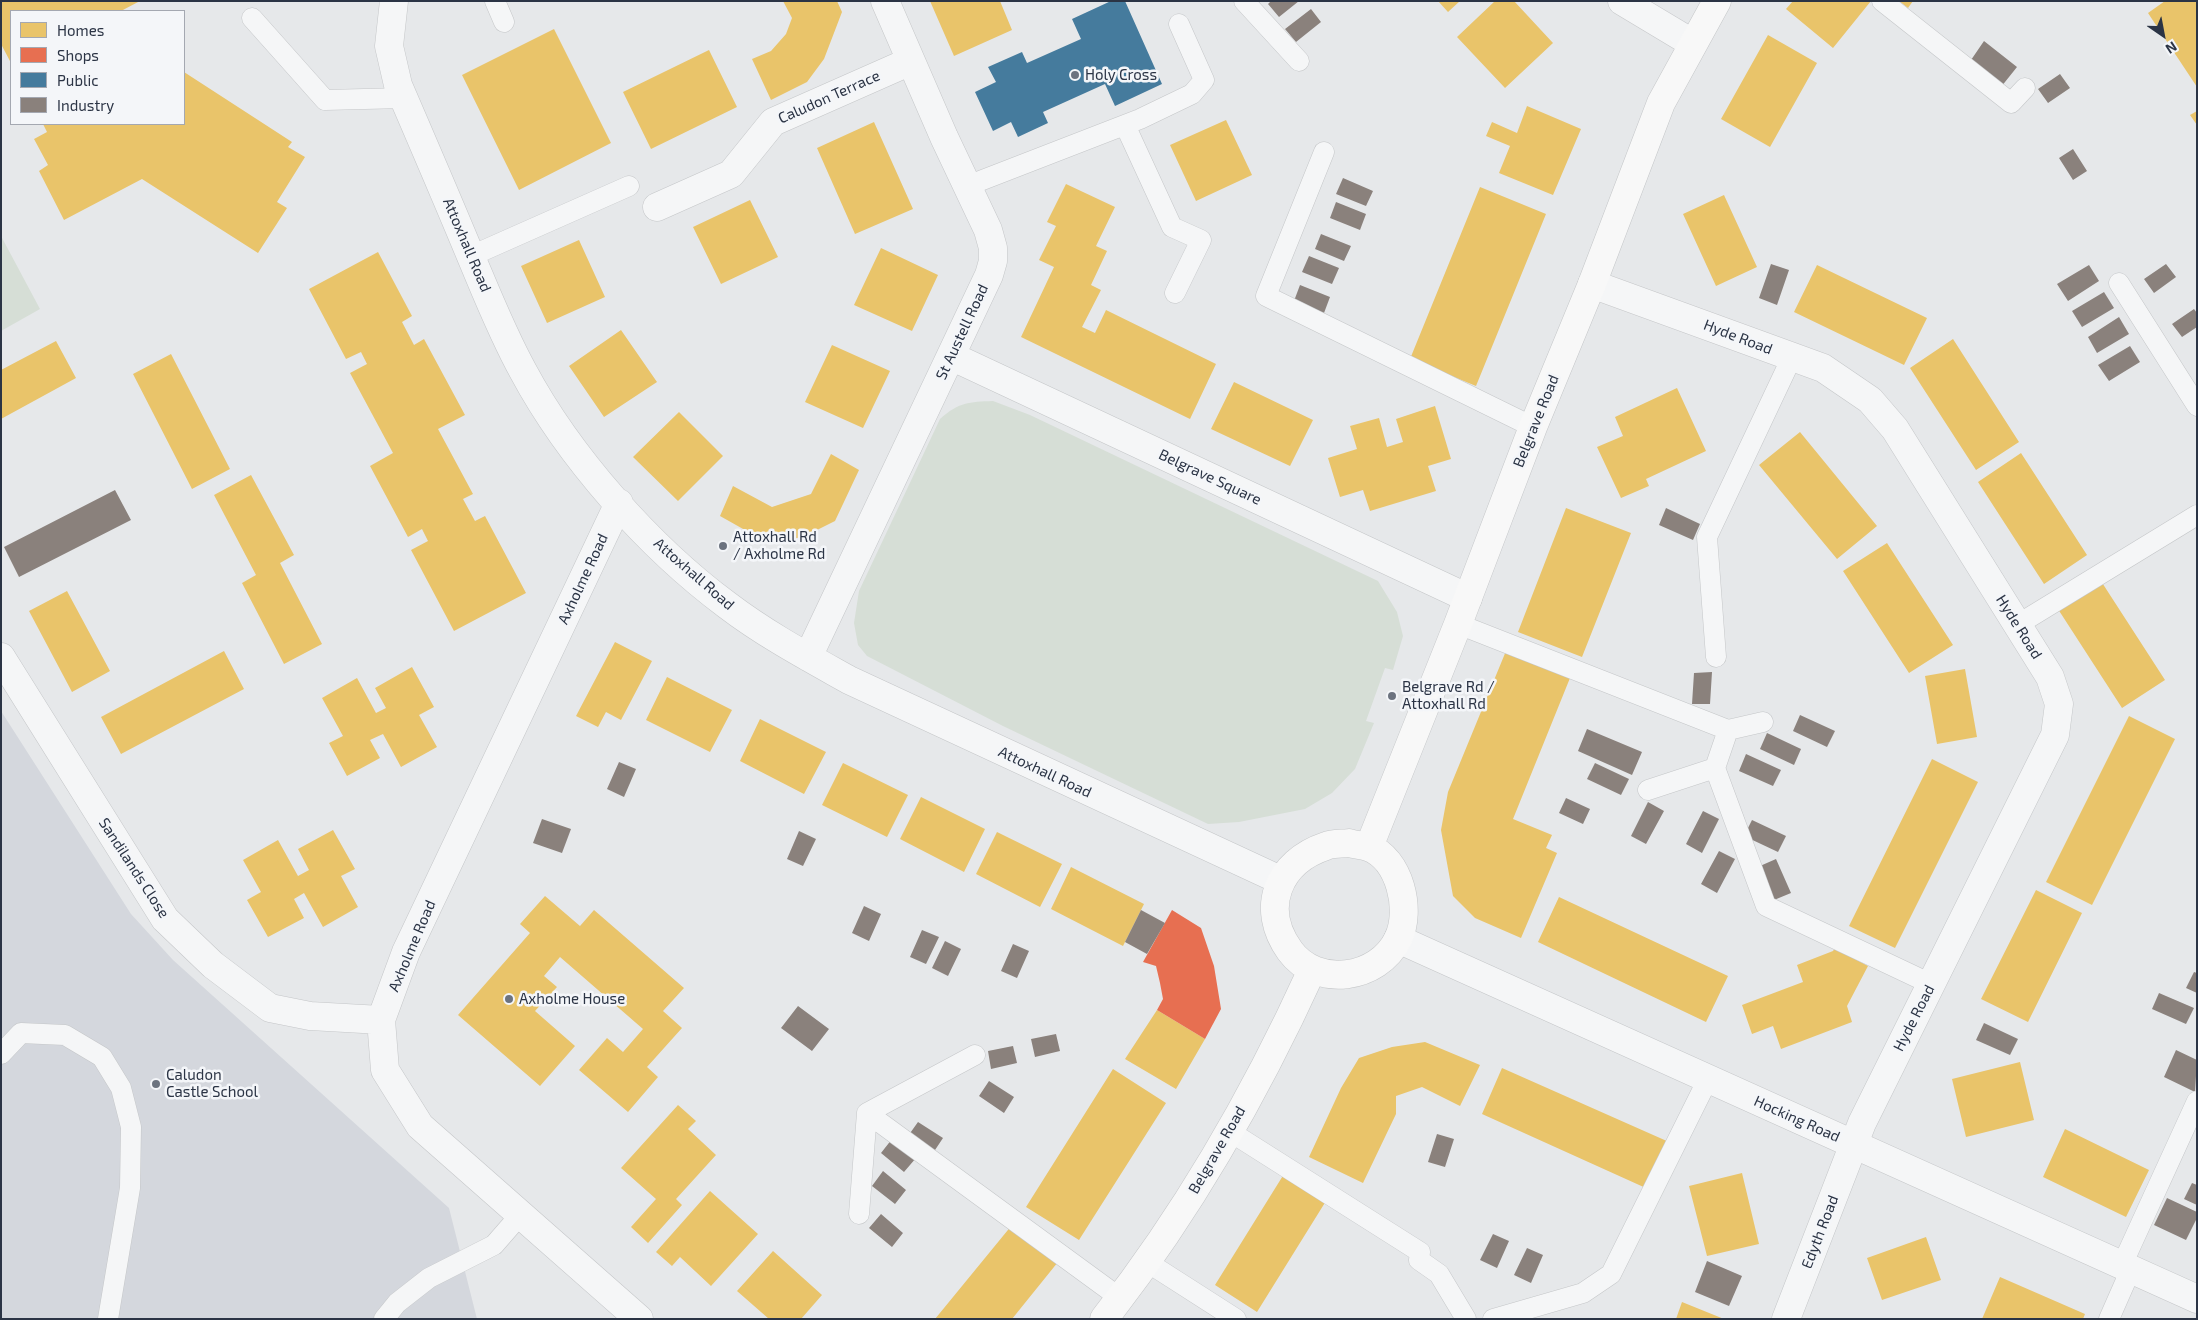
<!DOCTYPE html>
<html>
<head>
<meta charset="utf-8">
<style>
  body { margin:0 }
  #map { position:relative; width:2198px; height:1320px; overflow:hidden; background:#e6e8ea; font-family:"Exo 2",sans-serif }
  canvas { display:block }
  .frame { position:absolute; inset:0; border:2px solid #2b3445; pointer-events:none }
  .legend { position:absolute; left:10px; top:10px; width:175px; height:115px; box-sizing:border-box; background:#f4f6f9; border:1px solid #a4a8b1; margin:0; padding:6px 9px; list-style:none; font-size:15px; color:#2b3445 }
  .legend li { display:flex; align-items:center; gap:10px; height:25px }
  .legend b { width:25px; border:1px solid #a4a8b1 }
  .north { position:absolute; left:2138px; top:10px; width:50px; height:50px; -webkit-text-stroke:4px #f4f6f9; paint-order:stroke; rotate:147deg; font-size:14px; font-weight:700; line-height:20px; text-align:center; color:#2b3445 }
  .north::after { content:''; display:block; margin:auto; width:18px; height:22px; background:#2b3445; clip-path:polygon(50% 0,100% 100%,50% 72%,0 100%) }
</style>
</head>
<body>
<div id="map">
<canvas width="2198" height="1320"></canvas>
<div class="frame"></div>
<ul class="legend">
<li><b style="height:14px;background:#e9c46a"></b>Homes</li>
<li><b style="height:14px;background:#e76f51"></b>Shops</li>
<li><b style="height:14px;background:#457b9d"></b>Public</li>
<li><b style="height:14px;background:#8a817c"></b>Industry</li>
</ul>
<div class="north">N</div>
</div>
<script>
const ctx = document.querySelector('canvas').getContext('2d');
ctx.lineJoin = 'round';
function fill(path, color) {
  ctx.fillStyle = color;
  ctx.fill(path, 'evenodd');
}
function strokePath(path, color, width, dash) {
  ctx.strokeStyle = color;
  ctx.lineWidth = width;
  ctx.lineCap = dash ? 'butt' : 'round';
  ctx.setLineDash(dash || []);
  ctx.stroke(path);
}
function write(font, color, halo, rows, align = 'center') {
  ctx.font = font + ' "Exo 2",sans-serif';
  ctx.lineWidth = 5;
  ctx.setLineDash([]);
  ctx.textBaseline = 'middle';
  ctx.strokeStyle = halo;
  ctx.fillStyle = color;
  for (const [text, x, y, turn = 0] of rows) {
    ctx.save();
    ctx.translate(x, y);
    ctx.rotate((+turn || 0) * Math.PI / 180);
    ctx.textAlign = isNaN(turn) ? turn : align;
    if (halo) ctx.strokeText(text, 0, 0);
    ctx.fillText(text, 0, 0);
    ctx.restore();
  }
}
fill(new Path2D(`
  M 1,711 L 131,914 L 173,960 L 449,1208 L 477,1319 L 1,1319 Z`), '#d4d7dd');
fill(new Path2D(`
  M 1,236 L 40,309 L 1,331 Z
  M 993,401 L 1030,415 L 1378,581 L 1397,612 L 1403,636 L 1393,670 L 1385,668 L 1366,721 L 1374,723 L 1355,769 L 1332,793 L 1305,809 L 1239,822 L 1208,824 L 1003,726 L 867,656 L 858,645 L 854,623 L 859,591 L 940,419 C 959,402 969,402 993,401 Z`), '#d6ded6');
fill(new Path2D(`
  M 1,1 L 140,1 L 121,11 L 11,11 L 11,63 L 1,44 Z
  M 783,1 L 837,1 L 842,12 L 824,59 L 807,82 L 771,100 L 752,59 L 771,51 L 786,34 L 792,18 Z
  M 930,1 L 1000,1 L 1012,30 L 954,56 Z
  M 1438,1 L 1460,1 L 1448,12 Z
  M 1495,1 L 1514,1 L 1553,43 L 1505,88 L 1457,37 Z
  M 1793,1 L 1871,1 L 1833,48 L 1786,9 Z
  M 1899,1 L 1913,1 L 1908,8 Z
  M 2165,1 L 2197,1 L 2197,87 L 2148,13 Z
  M 554,29 L 611,143 L 519,190 L 462,75 Z
  M 1768,35 L 1817,63 L 1770,147 L 1721,119 Z
  M 709,50 L 737,107 L 651,149 L 623,92 Z
  M 184,72 L 292,142 L 288,147 L 305,157 L 277,202 L 287,208 L 258,253 L 142,179 L 64,220 L 39,171 L 48,165 L 34,139 L 47,132 L 43,124 L 184,124 Z
  M 1527,106 L 1581,129 L 1553,195 L 1499,173 L 1510,146 L 1486,136 L 1492,122 L 1517,133 Z
  M 2197,111 L 2197,125 L 2190,115 Z
  M 1226,120 L 1252,175 L 1196,201 L 1170,145 Z
  M 874,122 L 913,209 L 855,234 L 817,148 Z
  M 1066,184 L 1115,207 L 1096,246 L 1107,251 L 1091,285 L 1101,290 L 1082,327 L 1095,333 L 1106,310 L 1216,364 L 1190,419 L 1021,337 L 1054,267 L 1039,260 L 1056,226 L 1047,222 Z
  M 1480,187 L 1546,214 L 1476,386 L 1410,359 Z
  M 1724,195 L 1757,267 L 1716,286 L 1683,214 Z
  M 750,200 L 778,257 L 721,284 L 693,227 Z
  M 579,240 L 605,297 L 547,323 L 521,266 Z
  M 881,248 L 938,275 L 912,331 L 854,305 Z
  M 378,252 L 412,316 L 402,322 L 414,345 L 424,339 L 465,415 L 438,429 L 473,494 L 463,499 L 475,521 L 485,516 L 526,593 L 454,631 L 411,550 L 428,541 L 422,529 L 408,537 L 370,466 L 393,453 L 350,373 L 367,364 L 361,352 L 346,359 L 309,289 Z
  M 1817,265 L 1927,318 L 1904,365 L 1794,312 Z
  M 621,330 L 657,382 L 604,417 L 569,366 Z
  M 1953,339 L 2019,442 L 1976,470 L 1910,368 Z
  M 56,341 L 76,378 L 1,419 L 1,370 Z
  M 832,345 L 890,371 L 863,428 L 805,402 Z
  M 171,354 L 230,469 L 192,489 L 133,374 Z
  M 1234,382 L 1313,420 L 1290,466 L 1211,429 Z
  M 1677,388 L 1706,451 L 1646,479 L 1649,486 L 1621,498 L 1597,447 L 1623,436 L 1615,417 Z
  M 1435,406 L 1451,459 L 1428,466 L 1436,491 L 1370,511 L 1363,490 L 1340,497 L 1328,458 L 1357,449 L 1350,426 L 1379,418 L 1387,447 L 1403,442 L 1396,419 Z
  M 679,412 L 723,456 L 678,501 L 633,457 Z
  M 1800,432 L 1877,526 L 1837,559 L 1759,465 Z
  M 2021,453 L 2087,555 L 2044,584 L 1978,482 Z
  M 831,454 L 859,470 L 835,521 L 803,537 L 768,543 L 720,516 L 733,486 L 772,507 L 811,494 Z
  M 251,475 L 294,555 L 280,563 L 322,644 L 284,664 L 242,583 L 256,575 L 214,495 Z
  M 1566,508 L 1631,533 L 1582,657 L 1518,632 Z
  M 1887,543 L 1953,645 L 1909,673 L 1843,571 Z
  M 2099,578 L 2165,680 L 2122,708 L 2056,606 Z
  M 67,591 L 110,671 L 72,692 L 29,611 Z
  M 615,642 L 652,661 L 621,720 L 606,712 L 598,727 L 576,716 Z
  M 224,651 L 244,689 L 121,754 L 101,717 Z
  M 1506,651 L 1570,678 L 1513,819 L 1552,835 L 1546,848 L 1557,853 L 1521,938 L 1475,918 L 1453,896 L 1441,830 L 1448,792 Z
  M 412,667 L 434,707 L 419,715 L 437,747 L 401,767 L 383,734 L 370,740 L 380,758 L 347,776 L 329,743 L 343,736 L 322,698 L 357,678 L 376,713 L 386,708 L 375,688 Z
  M 1965,669 L 1977,737 L 1937,744 L 1925,676 Z
  M 667,677 L 732,710 L 710,752 L 646,720 Z
  M 2129,716 L 2175,739 L 2092,905 L 2046,882 Z
  M 760,719 L 826,752 L 804,794 L 740,761 Z
  M 1932,759 L 1978,782 L 1895,948 L 1849,926 Z
  M 843,763 L 908,795 L 887,837 L 822,805 Z
  M 921,797 L 985,829 L 964,872 L 900,839 Z
  M 333,830 L 355,869 L 341,876 L 358,907 L 323,927 L 304,893 L 294,899 L 304,918 L 268,937 L 247,900 L 261,892 L 243,860 L 278,840 L 298,876 L 309,870 L 298,849 Z
  M 997,832 L 1062,864 L 1040,907 L 976,874 Z
  M 1071,867 L 1144,904 L 1123,946 L 1051,909 Z
  M 2036,890 L 2082,913 L 2028,1022 L 1981,999 Z
  M 545,896 L 580,926 L 594,910 L 684,988 L 663,1011 L 682,1028 L 647,1067 L 658,1077 L 628,1112 L 579,1070 L 607,1038 L 623,1052 L 643,1029 L 560,957 L 544,976 L 557,987 L 535,1011 L 575,1046 L 540,1086 L 458,1015 L 530,933 L 520,924 Z
  M 1559,897 L 1728,976 L 1706,1022 L 1538,942 Z
  M 1835,948 L 1868,966 L 1847,1006 L 1852,1022 L 1781,1049 L 1773,1026 L 1752,1034 L 1742,1005 L 1803,982 L 1797,965 L 1833,951 Z
  M 1157,1010 L 1205,1039 L 1176,1089 L 1125,1059 Z
  M 1425,1042 L 1480,1065 L 1460,1106 L 1422,1087 L 1396,1096 L 1396,1114 L 1363,1183 L 1309,1157 L 1341,1088 L 1359,1058 L 1392,1047 Z
  M 2020,1062 L 2034,1120 L 1966,1137 L 1952,1079 Z
  M 1502,1068 L 1669,1142 L 1648,1189 L 1482,1114 Z
  M 1113,1069 L 1166,1103 L 1079,1240 L 1026,1207 Z
  M 678,1105 L 696,1121 L 688,1129 L 716,1155 L 676,1199 L 682,1205 L 648,1243 L 631,1227 L 656,1199 L 621,1168 Z
  M 2065,1129 L 2149,1170 L 2126,1217 L 2043,1177 Z
  M 1742,1173 L 1759,1244 L 1707,1256 L 1689,1186 Z
  M 1284,1174 L 1326,1201 L 1257,1312 L 1215,1285 Z
  M 710,1191 L 758,1234 L 711,1286 L 680,1257 L 672,1266 L 656,1252 Z
  M 1012,1225 L 1058,1262 L 1012,1319 L 935,1319 Z
  M 1926,1237 L 1941,1280 L 1882,1300 L 1867,1258 Z
  M 773,1251 L 822,1295 L 801,1319 L 769,1319 L 737,1291 Z
  M 2000,1277 L 2085,1314 L 2083,1319 L 1982,1319 Z
  M 1682,1302 L 1724,1319 L 1676,1319 Z`), '#e9c46a');
fill(new Path2D(`
  M 1172,910 L 1201,928 L 1214,966 L 1221,1009 L 1205,1039 L 1157,1010 L 1163,999 L 1160,983 L 1156,966 L 1143,962 Z`), '#e76f51');
fill(new Path2D(`
  M 1111,1 L 1125,1 L 1162,84 L 1115,106 L 1105,84 L 1043,112 L 1048,123 L 1018,137 L 1011,122 L 993,131 L 975,92 L 996,82 L 988,67 L 1022,52 L 1027,63 L 1081,39 L 1072,19 Z`), '#457b9d');
fill(new Path2D(`
  M 1271,1 L 1299,1 L 1279,17 L 1268,4 Z
  M 1311,9 L 1321,22 L 1296,42 L 1285,29 Z
  M 1984,41 L 2017,67 L 2001,87 L 1971,60 Z
  M 2060,74 L 2070,88 L 2048,103 L 2038,89 Z
  M 2073,149 L 2087,171 L 2073,180 L 2059,158 Z
  M 1343,178 L 1373,191 L 1366,206 L 1336,194 Z
  M 1336,202 L 1366,214 L 1360,230 L 1330,218 Z
  M 1321,234 L 1351,246 L 1344,261 L 1315,249 Z
  M 1309,256 L 1339,268 L 1332,284 L 1302,272 Z
  M 1771,264 L 1789,270 L 1777,305 L 1759,298 Z
  M 2166,264 L 2176,277 L 2154,293 L 2144,279 Z
  M 2089,265 L 2099,281 L 2068,301 L 2057,284 Z
  M 1300,285 L 1330,297 L 1324,313 L 1294,301 Z
  M 2104,292 L 2114,308 L 2082,327 L 2072,311 Z
  M 2194,309 L 2197,313 L 2197,327 L 2182,337 L 2172,324 Z
  M 2119,317 L 2129,334 L 2097,353 L 2088,337 Z
  M 2130,346 L 2140,362 L 2109,381 L 2098,365 Z
  M 115,490 L 131,520 L 19,577 L 4,547 Z
  M 1666,508 L 1700,524 L 1693,540 L 1659,525 Z
  M 1712,672 L 1710,704 L 1692,704 L 1694,673 Z
  M 1800,715 L 1835,731 L 1827,747 L 1793,731 Z
  M 1587,729 L 1642,752 L 1632,775 L 1578,751 Z
  M 1767,733 L 1801,749 L 1794,765 L 1760,749 Z
  M 1746,754 L 1781,770 L 1773,786 L 1739,771 Z
  M 619,762 L 636,769 L 624,797 L 607,789 Z
  M 1595,763 L 1629,779 L 1621,795 L 1587,779 Z
  M 1566,798 L 1590,809 L 1583,824 L 1559,813 Z
  M 1648,802 L 1664,811 L 1646,844 L 1631,836 Z
  M 1703,811 L 1719,819 L 1702,853 L 1686,844 Z
  M 542,819 L 571,829 L 562,853 L 533,843 Z
  M 1752,820 L 1786,836 L 1778,852 L 1744,836 Z
  M 799,831 L 816,839 L 803,866 L 787,859 Z
  M 1719,851 L 1735,859 L 1717,893 L 1701,884 Z
  M 1776,859 L 1791,893 L 1774,900 L 1760,866 Z
  M 864,906 L 881,914 L 869,941 L 852,933 Z
  M 1141,910 L 1165,923 L 1147,954 L 1125,942 Z
  M 922,930 L 939,937 L 926,964 L 910,957 Z
  M 945,941 L 961,949 L 948,976 L 932,968 Z
  M 1013,944 L 1029,951 L 1017,978 L 1001,971 Z
  M 2194,972 L 2197,973 L 2197,993 L 2186,988 Z
  M 2159,993 L 2194,1008 L 2186,1024 L 2152,1009 Z
  M 798,1006 L 829,1029 L 812,1051 L 781,1028 Z
  M 1984,1023 L 2018,1039 L 2010,1055 L 1976,1040 Z
  M 1056,1034 L 1060,1051 L 1035,1057 L 1031,1039 Z
  M 1013,1046 L 1017,1063 L 991,1069 L 988,1051 Z
  M 2176,1050 L 2197,1060 L 2195,1092 L 2164,1077 Z
  M 989,1081 L 1014,1097 L 1004,1113 L 979,1096 Z
  M 918,1122 L 943,1138 L 933,1153 L 908,1136 Z
  M 1437,1134 L 1454,1139 L 1445,1167 L 1428,1162 Z
  M 892,1139 L 916,1158 L 904,1172 L 881,1153 Z
  M 883,1171 L 906,1190 L 895,1204 L 872,1186 Z
  M 2192,1183 L 2197,1185 L 2197,1205 L 2184,1199 Z
  M 2167,1198 L 2197,1212 L 2197,1218 L 2186,1240 L 2154,1225 Z
  M 881,1214 L 903,1233 L 892,1247 L 869,1228 Z
  M 1493,1234 L 1509,1241 L 1497,1268 L 1480,1260 Z
  M 1527,1248 L 1543,1255 L 1531,1283 L 1514,1275 Z
  M 1707,1261 L 1742,1276 L 1729,1306 L 1695,1292 Z`), '#8a817c');
const lane = new Path2D(`
  M 495,1 L 504,22
  M 1244,1 L 1299,61
  M 1882,1 L 2011,103 L 2025,88
  M 252,18 L 325,100 L 404,98
  M 1125,125 L 1172,227 L 1201,240 L 1175,293
  M 1324,152 L 1266,296 L 1533,427
  M 967,186 L 1140,119 L 1192,94 L 1204,80 L 1179,24
  M 471,256 L 629,186
  M 2119,283 L 2197,406
  M 1458,624 L 1728,730 L 1763,722
  M 2017,625 L 2197,515
  M 1716,657 L 1707,537 L 1792,357
  M 1728,730 L 1715,768 L 1766,906 L 1931,984
  M 1648,790 L 1715,768
  M 1,1054 L 21,1033 L 65,1035 L 102,1057 L 121,1088 L 131,1127 L 130,1188 L 108,1319
  M 867,1113 L 975,1055
  M 1229,1131 L 1420,1252 L 1419,1260 L 1439,1274 L 1466,1319
  M 859,1214 L 867,1113 L 1120,1298
  M 1147,1262 L 1236,1319
  M 2122,1265 L 2197,1101
  M 384,1319 L 397,1303 L 429,1278 L 494,1245 L 521,1214
  M 1493,1319 L 1583,1293 L 1611,1274 L 1708,1079
  M 2109,1319 L 2131,1269`);
const street = new Path2D(`
  M 394,1 L 389,46 L 398,85 C 423,143 448,201 472,259 C 488,297 503,335 523,371 C 569,457 649,547 727,605 C 765,634 808,657 849,680 L 1280,880
  M 1622,1 L 1692,43
  M 657,207 L 731,174 L 773,122 L 911,61
  M 1592,284 L 1823,368 L 1870,400 L 1895,429 L 2050,677 L 2059,704 L 2055,735 L 1862,1123 L 1786,1319
  M 951,356 L 1468,598
  M 619,503 L 406,952 L 381,1020 L 385,1070 L 420,1126 L 639,1319
  M 1,657 L 165,919 L 213,965 L 270,1008 L 310,1016 L 381,1020
  M 808,657 L 989,275 L 993,261 L 993,248 L 988,230 L 944,137 L 885,1
  M 1398,939 L 2197,1299`);
const secondary = new Path2D(`
  M 1349,843 C 1355,845 1362,845 1368,847 C 1400,859 1412,910 1398,939 C 1378,980 1317,988 1290,951 C 1259,908 1278,862 1326,846 C 1333,843 1342,844 1349,843 Z
  M 1369,847 L 1458,624 L 1533,427 L 1592,284 L 1661,103 L 1717,1
  M 1104,1319 C 1188,1212 1256,1093 1312,970`);
strokePath(lane, '#c4c6c8', 21);
strokePath(street, '#c4c6c8', 29);
strokePath(secondary, '#c4c6c8', 29);
strokePath(lane, '#f5f6f7', 20);
strokePath(street, '#f5f6f7', 28);
strokePath(secondary, '#f8f8f8', 28);
for (const [x, y, r, color] of [
  [1075,75,5,"#6c737f"],
  [723,546,5,"#6c737f"],
  [1392,696,5,"#6c737f"],
  [509,999,5,"#6c737f"],
  [156,1084,5,"#6c737f"]
]) {
  const dot = new Path2D();
  dot.arc(x, y, r, 0, 2 * Math.PI);
  ctx.fillStyle = color;
  ctx.fill(dot);
  strokePath(dot, '#f4f6f9', 2);
}
write('15px', '#2b3445', '#f4f6f9', [
  ["Holy Cross",1085,75],
  ["Attoxhall Rd",733,537],
  ["/ Axholme Rd",733,554],
  ["Belgrave Rd /",1402,687],
  ["Attoxhall Rd",1402,704],
  ["Axholme House",519,999],
  ["Caludon",166,1075],
  ["Castle School",166,1092]
], 'left');
write('15px', '#2b3445', '#f4f6f9', [
  ["Caludon Terrace",829,97,-24],
  ["Attoxhall Road",467,245,67],
  ["St Austell Road",962,332,-65],
  ["Hyde Road",1738,337,21],
  ["Belgrave Road",1536,421,-68],
  ["Belgrave Square",1210,477,25],
  ["Attoxhall Road",694,574,41],
  ["Axholme Road",583,579,-65],
  ["Hyde Road",2019,627,58],
  ["Attoxhall Road",1045,772,25],
  ["Sandilands Close",134,868,57],
  ["Axholme Road",412,946,-67],
  ["Hyde Road",1914,1018,-63],
  ["Hocking Road",1797,1119,24],
  ["Belgrave Road",1217,1150,-60],
  ["Edyth Road",1820,1232,-69]
]);
</script>
</body>
</html>
